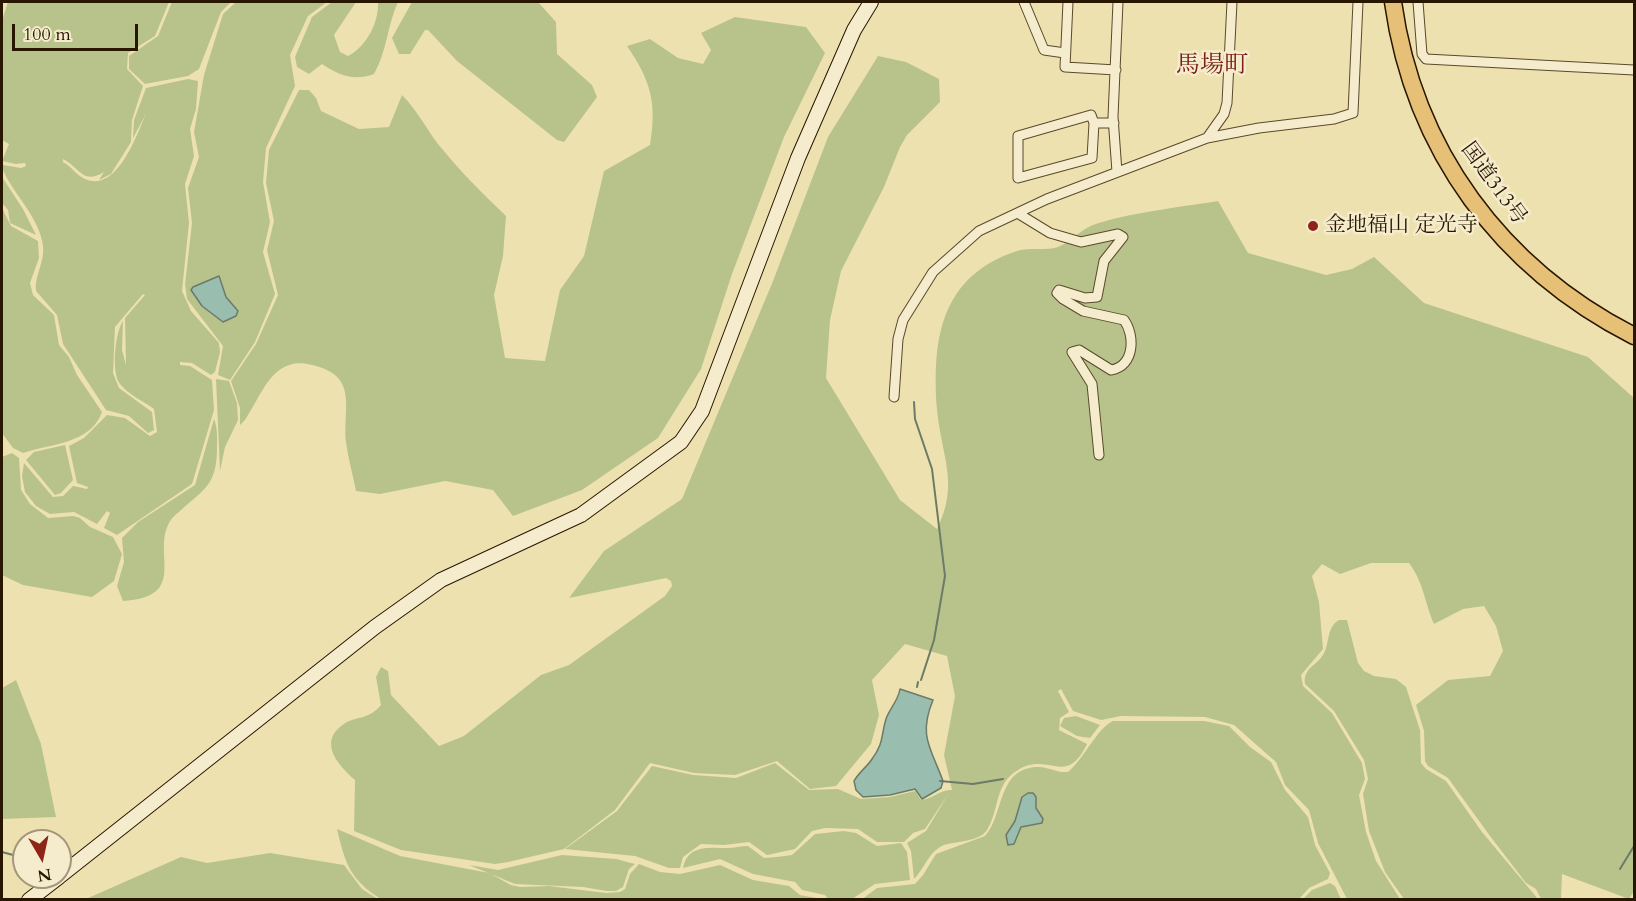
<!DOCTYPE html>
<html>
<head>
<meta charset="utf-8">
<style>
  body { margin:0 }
  #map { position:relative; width:1636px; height:901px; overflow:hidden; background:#eee1b0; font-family:Cardo,serif }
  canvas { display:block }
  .frame { position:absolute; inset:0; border:3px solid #291600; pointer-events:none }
  .north { position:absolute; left:12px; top:829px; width:60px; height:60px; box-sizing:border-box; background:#f4eccc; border:2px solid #a3967a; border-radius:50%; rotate:171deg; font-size:16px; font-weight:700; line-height:24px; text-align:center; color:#291600 }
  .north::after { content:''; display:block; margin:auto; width:21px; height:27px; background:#8f2418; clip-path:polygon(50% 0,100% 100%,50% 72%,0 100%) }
  .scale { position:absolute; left:12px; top:24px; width:126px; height:27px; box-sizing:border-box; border:3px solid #291600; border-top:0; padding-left:8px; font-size:18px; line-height:21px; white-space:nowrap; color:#291600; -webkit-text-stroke:4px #f4eccc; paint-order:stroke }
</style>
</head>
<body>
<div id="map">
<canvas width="1636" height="901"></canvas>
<div class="frame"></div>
<div class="north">N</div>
<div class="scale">100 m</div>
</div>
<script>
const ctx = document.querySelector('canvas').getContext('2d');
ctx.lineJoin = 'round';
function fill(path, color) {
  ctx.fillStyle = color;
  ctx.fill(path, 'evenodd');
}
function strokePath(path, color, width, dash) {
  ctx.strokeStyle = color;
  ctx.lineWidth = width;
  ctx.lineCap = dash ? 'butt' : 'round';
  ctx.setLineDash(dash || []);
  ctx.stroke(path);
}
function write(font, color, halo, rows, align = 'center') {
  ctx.font = font + ' Cardo,"Noto Serif JP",serif';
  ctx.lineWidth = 5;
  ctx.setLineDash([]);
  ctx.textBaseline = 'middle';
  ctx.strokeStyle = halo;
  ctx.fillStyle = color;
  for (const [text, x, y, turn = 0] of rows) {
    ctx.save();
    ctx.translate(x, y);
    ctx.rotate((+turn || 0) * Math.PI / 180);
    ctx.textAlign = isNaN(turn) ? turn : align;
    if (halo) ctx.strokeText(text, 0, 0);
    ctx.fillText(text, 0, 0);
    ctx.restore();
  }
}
fill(new Path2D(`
  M 8,2 L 169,2 L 155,36 L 128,53 L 127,69 L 143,86 L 132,120 L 131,142 L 111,174 L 99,180 L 104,172 C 83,185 80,168 63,159 L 63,162 C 71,166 76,175 85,179 C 117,193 136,136 146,114 L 133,138 L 134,120 L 146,88 L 188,79 L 198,81 L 196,109 L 190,129 L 194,156 L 185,184 L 189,223 L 182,291 L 191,311 L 219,343 L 220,352 L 215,372 L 211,375 L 192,363 L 180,362 L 180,365 L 190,366 L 212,380 L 214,410 L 192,484 L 117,535 L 104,528 L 110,513 L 107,511 L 97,524 L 74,512 L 50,514 L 36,506 L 25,492 L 22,476 L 24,463 L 53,497 L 63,496 L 73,486 L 87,489 L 88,487 L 77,483 L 69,446 L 84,438 L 107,415 L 125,418 L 150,436 L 157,432 L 154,409 C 143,401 129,395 120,384 C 111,373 115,332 123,321 L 122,350 L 126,365 L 125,318 L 145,295 L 143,294 L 115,327 L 113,373 L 119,388 L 152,412 L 154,430 L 148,433 L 129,416 L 106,410 L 63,344 L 57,315 L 36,291 C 34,276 45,262 43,246 C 40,218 13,194 2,168 L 3,165 L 21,168 L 26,166 L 25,163 L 16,164 L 2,161 L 9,144 L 2,140 L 2,21 Z
  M 172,2 L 231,2 L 221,12 L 199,69 L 188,76 L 145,84 L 129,69 L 129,56 L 158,36 Z
  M 236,2 L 327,2 L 308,16 L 290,55 L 295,86 L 266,148 L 263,182 L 270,222 L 263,252 L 275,294 L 255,342 L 230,380 L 218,375 L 223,346 L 187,299 L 185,284 L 192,223 L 188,188 L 199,157 L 194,132 L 204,75 L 223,14 Z
  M 332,2 L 356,2 L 334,35 L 340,52 L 348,56 C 367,46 379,22 378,2 L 398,2 C 387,26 387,51 374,74 C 354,81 340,76 322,64 L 309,74 L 297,67 L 295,57 L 312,17 Z
  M 412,2 L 538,2 L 556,22 L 557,54 L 592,85 L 597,97 L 564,142 L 557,140 L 457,61 L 428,30 L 425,30 L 410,54 L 399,54 L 392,38 Z
  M 735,17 L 806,27 L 825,53 L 784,137 L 732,274 L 701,369 L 658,438 L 582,490 L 513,516 L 493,490 L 445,481 L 380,494 L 356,491 C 353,475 348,458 346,442 C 343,406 359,376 312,365 C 273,355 263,393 245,420 L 240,425 L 240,408 L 231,381 L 256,344 L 278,295 L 267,250 L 274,221 L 266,183 L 269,150 L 299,90 L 309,90 L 316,98 L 321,111 L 359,129 L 389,127 L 402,95 C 417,110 426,128 438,144 C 459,170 482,193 506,216 L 503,256 L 494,295 L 505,358 L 545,361 L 560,290 L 584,256 L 604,171 L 650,145 C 657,103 651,81 627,46 L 650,39 L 678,58 L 703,64 L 711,50 L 701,33 Z
  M 878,56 L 906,62 L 939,79 L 940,102 L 907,135 L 900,147 L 884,187 L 841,271 L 830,320 L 826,378 L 900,500 L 937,529 C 960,483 941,456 937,409 C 932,338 941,276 1017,251 C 1030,247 1046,251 1058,247 C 1071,242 1080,230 1093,225 C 1127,213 1181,207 1218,201 L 1248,253 L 1326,275 L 1352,269 L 1374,257 L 1424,303 L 1588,357 L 1634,398 L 1634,891 L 1629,899 L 1562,874 L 1561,899 L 1541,899 L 1536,889 L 1526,883 L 1490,836 L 1448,778 L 1428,766 L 1425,761 L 1424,731 L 1416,705 L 1448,680 L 1490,676 L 1503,651 L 1496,626 L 1484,606 L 1463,609 L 1434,624 C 1424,601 1424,583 1409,563 L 1371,563 L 1340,574 L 1322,564 L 1312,576 L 1319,602 L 1323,649 L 1301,675 L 1303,686 L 1332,713 L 1362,763 L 1365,779 L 1359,795 L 1366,832 L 1376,861 L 1400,899 L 1347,899 L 1318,843 L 1309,810 L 1285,785 L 1276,762 L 1234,725 L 1205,717 L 1121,716 L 1101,720 L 1073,711 L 1061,689 L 1058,691 L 1069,712 L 1060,718 L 1059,730 L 1087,744 C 1066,788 1049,751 1018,770 C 994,784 1000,809 987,830 C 979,842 957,841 944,845 C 929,851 925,868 914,879 L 911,851 L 907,843 L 926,831 L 949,793 L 925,829 L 913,833 L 904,842 L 877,842 L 858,829 L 825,828 L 812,831 L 795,849 L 767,855 L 749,842 L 724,845 L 701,844 L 683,857 L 680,868 L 669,868 L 635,856 L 565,849 L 617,811 L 652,766 L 693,775 L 736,778 L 775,763 L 809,790 L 838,789 L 861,799 L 890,797 L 915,791 L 921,800 C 933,799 940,789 952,790 L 944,755 L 955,696 L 947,656 L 905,644 L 872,680 L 879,715 L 871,744 L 836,786 L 810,789 L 777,761 L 735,775 L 694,773 L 650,763 L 615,810 L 564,849 L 508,862 L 495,864 L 401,850 L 354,831 L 355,780 C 340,767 318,744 341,726 C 355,715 368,721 381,705 L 376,677 L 381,667 L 388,671 L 391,695 L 439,746 L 464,736 L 541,675 L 569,665 L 665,596 L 672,586 L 671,581 L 666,578 L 569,598 L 604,551 L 682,499 L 773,281 L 828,137 Z
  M 2,177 L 23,209 L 36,235 L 10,223 L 8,210 L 2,203 Z
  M 2,208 L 11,226 L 38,241 L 39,258 L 30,283 L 33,295 L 54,315 L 59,345 L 69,357 L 77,375 L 102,412 C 91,444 49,444 23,453 L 13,448 L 2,433 Z
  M 216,379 L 229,381 L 237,403 L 238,420 L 225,447 L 220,471 Z
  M 214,419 C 218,428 217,440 217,451 C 216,484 205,489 181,510 C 177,514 171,518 169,523 C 152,554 189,597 123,601 L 117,586 L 124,562 L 122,538 L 138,522 L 195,485 Z
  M 65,445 L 73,480 L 61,493 L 55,495 L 26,460 L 34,452 Z
  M 12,453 L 19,458 L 21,490 L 30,504 L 48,518 L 73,516 L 80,518 L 90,527 L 113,537 L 122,554 L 114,581 L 92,597 L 23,585 L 2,575 L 2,457 Z
  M 1339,620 L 1347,620 L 1358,663 L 1364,671 L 1374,676 L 1396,679 L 1406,687 L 1420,730 L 1421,763 L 1426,769 L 1446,781 L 1482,832 L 1538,899 L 1404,899 L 1385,872 L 1369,831 L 1363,794 L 1368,779 L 1364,760 L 1334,711 L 1305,684 C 1303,668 1316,666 1323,655 C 1330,644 1326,627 1339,620 Z
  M 16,680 L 41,744 L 56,817 L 2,819 L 2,688 Z
  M 1076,716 L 1100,725 L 1090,738 L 1077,736 L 1060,726 L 1064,718 Z
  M 1113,721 L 1204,721 L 1229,726 L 1250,747 L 1271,762 L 1285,790 L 1308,817 L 1315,845 L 1330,873 L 1328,879 L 1309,888 L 1299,899 L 861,900 L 877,888 L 915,884 L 923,875 L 936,854 L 985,836 C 1004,816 997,769 1036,767 C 1047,766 1057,773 1068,772 C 1084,759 1097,728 1113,721 Z
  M 337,829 L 400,856 L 489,873 L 511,885 L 520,887 L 549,886 L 606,893 L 620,892 L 625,889 L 630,874 L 639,864 L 660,872 L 680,874 L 720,865 L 753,880 L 789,886 L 800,895 L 822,899 L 381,899 C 350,880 345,863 337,829 Z
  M 844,831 L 856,833 L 877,846 L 901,843 L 907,852 L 910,880 L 875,884 L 852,899 L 828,899 L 825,895 L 802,890 L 795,882 L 753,874 L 720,859 L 683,868 C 688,844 709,848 728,848 C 734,848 741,846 748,846 L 764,858 L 777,857 L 792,855 L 815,834 Z
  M 270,853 L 344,865 L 362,889 L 378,899 L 86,899 L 181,857 L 207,863 Z
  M 562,855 L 616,859 L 635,864 L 629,869 L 623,887 L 616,891 L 607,891 L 583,887 L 515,884 L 469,865 L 498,870 Z
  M 1330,883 L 1335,886 L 1341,899 L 1303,899 L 1312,890 Z`), '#b8c38c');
const water = new Path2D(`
  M 219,276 L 226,297 L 238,311 L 236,316 L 223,322 L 202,306 L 191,290 L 193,287 Z
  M 900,689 L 933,700 C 918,736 931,748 943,781 L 941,788 L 922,799 L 915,789 L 890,795 L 863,797 L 856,790 L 854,781 C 859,772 867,767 872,759 C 884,743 881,735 886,719 C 890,708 898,701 900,689 Z
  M 1028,793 L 1033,793 L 1036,797 L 1036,808 L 1043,819 L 1042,823 L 1021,827 L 1014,844 L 1008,845 L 1006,835 L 1015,821 L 1022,797 Z`);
fill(water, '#99bdaf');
strokePath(water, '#6c7a69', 1.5);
strokePath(new Path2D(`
  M 914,402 L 915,419 L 932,469 L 945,576 L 934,640 L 921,680
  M 917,687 L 918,682
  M 940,781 L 973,784 L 1003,779
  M 2,852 L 24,858
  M 1620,869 L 1634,846`), '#6c7a69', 2);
const street = new Path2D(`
  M 1024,2 L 1044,50 L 1065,53
  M 1068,2 L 1065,67 L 1116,70
  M 1418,2 L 1422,54 L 1426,59 L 1634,70
  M 1094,123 L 1092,158 L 1018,178 L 1018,136 L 1091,115 L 1094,123 L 1114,123
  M 1207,138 L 1224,114 L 1227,103 L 1232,2
  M 1117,172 L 1113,117 L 1118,2
  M 1019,214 L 1050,233 L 1081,242 L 1118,234 L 1123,237 L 1104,261 L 1097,297 L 1085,298 L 1059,290 L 1057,293 L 1063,299 L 1083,311 L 1124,320 C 1135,335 1135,366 1111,370 L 1079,350 L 1072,352 L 1092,384 L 1099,455
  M 894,397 L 898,339 L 903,320 L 933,272 L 979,231 L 1047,199 L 1207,138 L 1259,128 L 1334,119 L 1353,113 L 1358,2`);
const secondary = new Path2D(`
  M 60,876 L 375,627 L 441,580 L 581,515 L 681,442 L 702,411 L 798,158 L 854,30 L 871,2
  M 29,900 L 59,877`);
const highway = new Path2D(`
  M 1393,2 C 1414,151 1501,268 1634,336`);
strokePath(street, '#5a492c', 11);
strokePath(secondary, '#291600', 16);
strokePath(highway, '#291600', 19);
strokePath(street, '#f4eccc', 9);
strokePath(secondary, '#f4eccc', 14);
strokePath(highway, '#e7c078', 16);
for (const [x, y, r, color] of [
  [1313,226,6,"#8f2418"]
]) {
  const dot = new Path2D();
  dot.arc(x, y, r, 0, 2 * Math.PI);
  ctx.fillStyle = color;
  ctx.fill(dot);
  strokePath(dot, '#f4eccc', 2);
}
write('21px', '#291600', '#f4eccc', [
  ["国道313号",1493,184,54]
]);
write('21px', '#291600', '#f4eccc', [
  ["金地福山 定光寺",1325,226]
], 'left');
write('24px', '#7a1f14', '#f4eccc', [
  ["馬場町",1212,66]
]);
</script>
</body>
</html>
